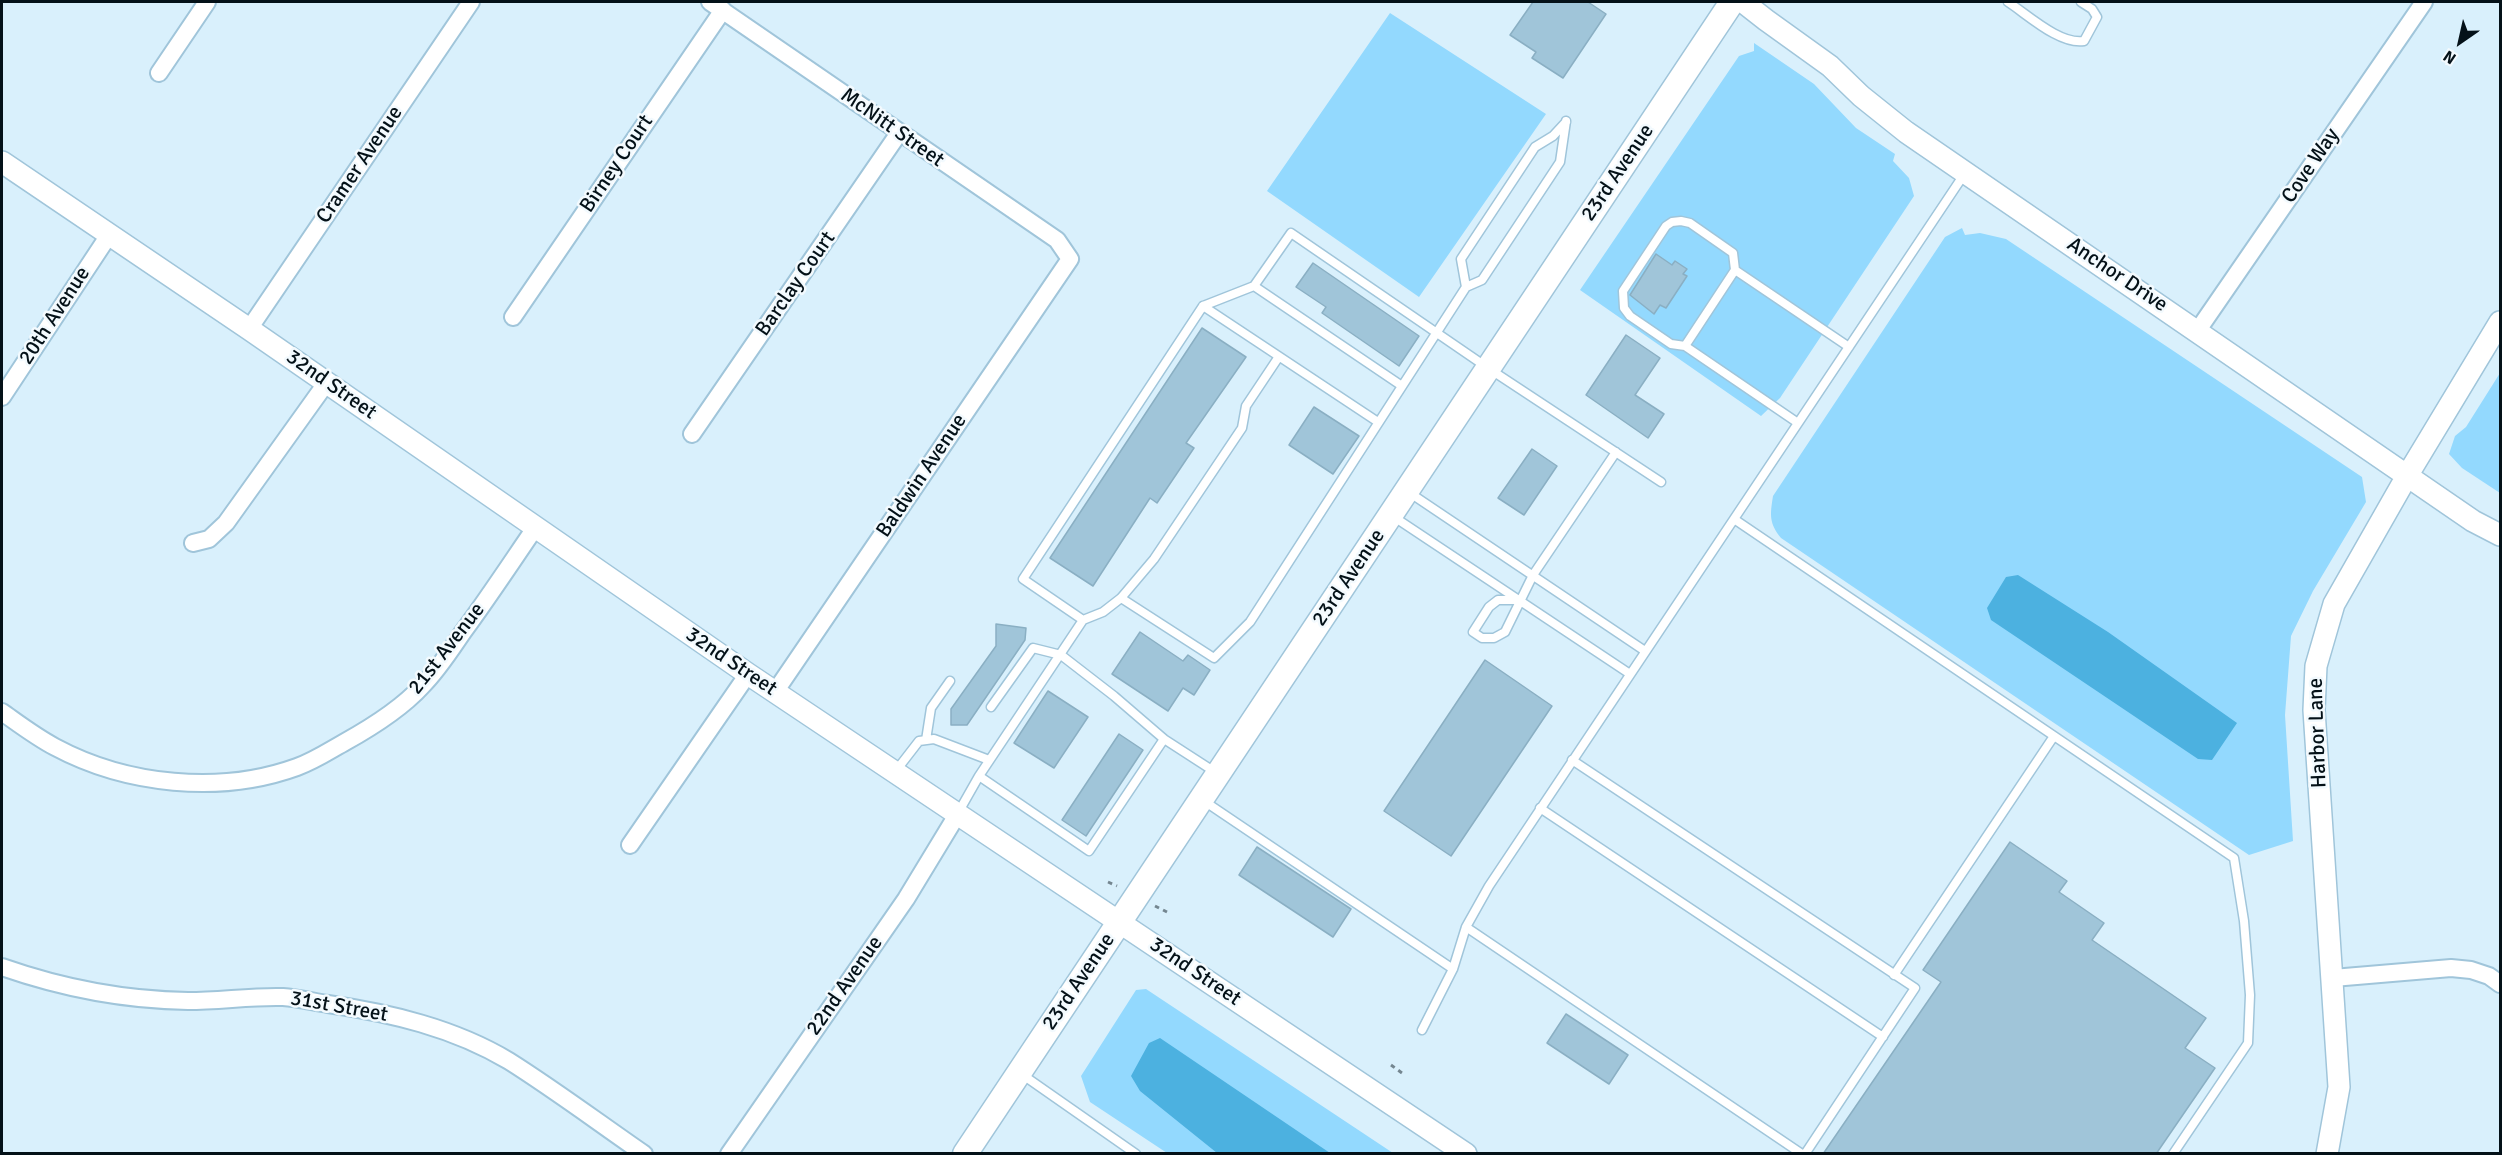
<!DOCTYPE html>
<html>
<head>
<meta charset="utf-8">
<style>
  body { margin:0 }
  #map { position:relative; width:2502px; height:1155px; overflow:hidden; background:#d9f0fc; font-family:Signika,sans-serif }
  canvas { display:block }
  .frame { position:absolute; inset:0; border:3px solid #041118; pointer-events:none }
  .north { position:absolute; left:2430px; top:12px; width:60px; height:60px; -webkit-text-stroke:4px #f3fafe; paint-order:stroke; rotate:214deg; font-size:16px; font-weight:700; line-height:24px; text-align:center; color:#041118 }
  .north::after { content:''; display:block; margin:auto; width:21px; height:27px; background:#041118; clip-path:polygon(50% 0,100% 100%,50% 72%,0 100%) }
</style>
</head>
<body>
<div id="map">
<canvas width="2502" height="1155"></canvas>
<div class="frame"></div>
<div class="north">N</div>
</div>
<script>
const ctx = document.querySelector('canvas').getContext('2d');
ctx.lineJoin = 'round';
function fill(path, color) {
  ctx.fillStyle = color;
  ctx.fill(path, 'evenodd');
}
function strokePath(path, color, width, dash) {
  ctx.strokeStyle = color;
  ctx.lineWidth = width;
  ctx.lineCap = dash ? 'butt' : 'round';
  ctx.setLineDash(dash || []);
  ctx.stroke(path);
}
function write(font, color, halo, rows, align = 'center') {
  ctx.font = font + ' Signika,sans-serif';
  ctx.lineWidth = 5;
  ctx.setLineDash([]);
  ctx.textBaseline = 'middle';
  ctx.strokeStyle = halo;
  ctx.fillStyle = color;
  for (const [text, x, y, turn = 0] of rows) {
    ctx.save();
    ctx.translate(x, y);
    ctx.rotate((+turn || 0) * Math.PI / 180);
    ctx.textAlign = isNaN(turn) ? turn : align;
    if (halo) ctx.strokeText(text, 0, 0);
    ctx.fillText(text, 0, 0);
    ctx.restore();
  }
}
fill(new Path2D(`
  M 1390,13 L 1546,114 L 1419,297 L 1267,191 Z
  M 1754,43 L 1814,84 L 1856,128 L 1895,154 L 1893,161 L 1909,178 L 1914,196 L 1780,398 L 1761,416 L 1580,290 L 1739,56 L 1754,51 Z
  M 1962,228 L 1965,235 L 1980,233 L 2006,239 L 2362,477 L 2366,502 L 2313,591 L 2291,636 L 2285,715 L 2293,841 L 2249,855 L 1781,538 C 1769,523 1770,515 1773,496 L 1945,237 Z
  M 2500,373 L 2500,493 L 2462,468 L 2449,454 L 2455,436 L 2466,427 Z
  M 1146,989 L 1393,1153 L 1167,1153 L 1090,1102 L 1081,1076 L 1136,990 Z`), '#93d9fe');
fill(new Path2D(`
  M 2018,575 L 2108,632 L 2237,723 L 2212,760 L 2198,759 L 1991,620 L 1987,608 L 2006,577 Z
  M 1160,1038 L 1330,1153 L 1217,1153 L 1140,1091 L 1131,1076 L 1149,1043 Z`), '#4cb1e0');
const building = new Path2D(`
  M 1533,2 L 1588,2 L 1606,14 L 1563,78 L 1532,58 L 1536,52 L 1510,35 Z
  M 1656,254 L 1672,265 L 1675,261 L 1687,269 L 1683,274 L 1687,276 L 1666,308 L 1660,305 L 1654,314 L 1630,295 Z
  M 1313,263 L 1419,336 L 1399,366 L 1322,313 L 1326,307 L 1296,287 Z
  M 1202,328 L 1246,357 L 1186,443 L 1194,448 L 1157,503 L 1150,498 L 1093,586 L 1050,558 Z
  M 1626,335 L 1660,358 L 1635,395 L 1664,414 L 1648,438 L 1586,395 Z
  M 1314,407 L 1359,436 L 1333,474 L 1289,445 Z
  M 1532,449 L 1557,466 L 1524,515 L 1498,498 Z
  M 996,624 L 1026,628 L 1025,640 L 967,725 L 951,725 L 951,709 L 996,646 Z
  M 1140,632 L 1183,661 L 1188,655 L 1210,670 L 1194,695 L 1183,688 L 1168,711 L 1112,674 Z
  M 1485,660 L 1552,706 L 1451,856 L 1384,811 Z
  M 1048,691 L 1088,717 L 1054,768 L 1014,743 Z
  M 1119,734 L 1143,750 L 1086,836 L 1062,820 Z
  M 2010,842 L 2067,881 L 2059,892 L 2104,923 L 2092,940 L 2206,1018 L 2185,1048 L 2215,1068 L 2156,1154 L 1823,1154 L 1941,982 L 1923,970 Z
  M 1257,847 L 1351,909 L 1333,937 L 1239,875 Z
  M 1566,1014 L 1628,1055 L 1609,1084 L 1547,1043 Z`);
fill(building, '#a0c5d9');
strokePath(building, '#8aafc3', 1.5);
const service = new Path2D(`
  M 2008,2 C 2028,15 2060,45 2084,41 L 2097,17 L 2092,9 L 2081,2
  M 1466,287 L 1461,259 L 1535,147 L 1553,136 L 1566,122
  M 1203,306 L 1254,286
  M 1685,346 L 1671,344 L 1630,316 L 1624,308 L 1623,291 L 1666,226 L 1672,222 L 1681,221 L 1690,223 L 1733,253 L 1735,270
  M 1402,386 L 1254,286 L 1291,233 L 1488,368 L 1661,482
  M 1798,423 L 1685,346 L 1735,270 L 1849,347
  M 1407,491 L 1645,651
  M 1391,515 L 1630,674
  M 1734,519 L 2234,858 L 2244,921 L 2250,995 L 2248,1043 L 2173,1154
  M 1121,598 L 1214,658 L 1250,622 L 1466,287 L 1482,280 L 1560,162 L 1566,121
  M 1519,600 L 1498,600 L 1489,607 L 1473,632 L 1482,638 L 1494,638 L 1505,632 L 1533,575 L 1616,452
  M 1083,620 L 1023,579 L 1203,306 L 1378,422
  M 991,707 L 1033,648 L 1061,655 L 1114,696 L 1164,739
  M 926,740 L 931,708 L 950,681
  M 1572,760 L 1915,988 L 1805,1154
  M 895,772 L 919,741 L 934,739 L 989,760
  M 979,776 L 1089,851 L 1164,739 L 1215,772
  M 1204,801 L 1453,969
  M 1540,808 L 1883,1037
  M 958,813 L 979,776 L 1083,620 L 1103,612 L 1121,598 L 1154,559 L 1242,428 L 1246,406 L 1278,358
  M 1466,927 L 1802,1154
  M 1894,975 L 2054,736
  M 1422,1030 L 1453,969 L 1466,927 L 1489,886 L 1965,173
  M 1020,1073 L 1136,1154`);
const minor = new Path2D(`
  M 710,2 L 1057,240 L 1070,259 L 775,692
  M 159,73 L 207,2
  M 513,317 L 723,10
  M 249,329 L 471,2
  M 2198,330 L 2424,2
  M 2,397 L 109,235
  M 692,434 L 899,133
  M 193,543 L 209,539 L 226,523 L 327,382
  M 2,712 C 19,724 36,737 55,747 C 126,785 220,795 297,767 C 314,761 329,751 345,742 C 372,727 401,709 422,686 C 438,670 450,651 463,632 C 488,598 511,563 535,528
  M 630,845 L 748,674
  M 2,967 C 62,988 124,1000 188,1001 C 220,1001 252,996 283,997 C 298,998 314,1002 328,1004 C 390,1013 454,1028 509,1061 C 555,1090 599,1123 644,1154
  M 2333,978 L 2451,968 L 2471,970 L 2489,976 L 2500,984
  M 729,1154 L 906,899 L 957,815`);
const tertiary = new Path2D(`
  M 1743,2 L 1766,20 L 1830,66 L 1861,96 L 1906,132 L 2473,521 L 2500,535
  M 2,162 L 249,329 L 748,674 L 1466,1154
  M 2327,1154 L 2339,1087 L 2314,710 L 2316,666 L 2334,604 L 2407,476 L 2500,322`);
const secondary = new Path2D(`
  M 965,1154 L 1732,2`);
strokePath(service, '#a0c5da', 11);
strokePath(minor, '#a0c5da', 20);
strokePath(tertiary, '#a0c5da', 24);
strokePath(secondary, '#a0c5da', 27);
strokePath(new Path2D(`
  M 1108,882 L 1117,886
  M 1155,906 L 1167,912
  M 1391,1065 L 1402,1073`), '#748690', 3, [4.5, 4.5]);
strokePath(service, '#fff', 8);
strokePath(minor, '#fff', 16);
strokePath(tertiary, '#fff', 21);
strokePath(secondary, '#fff', 24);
write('21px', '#041118', '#f3fafe', [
  ["McNitt Street",892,128,35],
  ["Birney Court",617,164,-56],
  ["Cramer Avenue",360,165,-56],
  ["Cove Way",2311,166,-56],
  ["23rd Avenue",1618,173,-56],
  ["Anchor Drive",2117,275,34],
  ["Barclay Court",796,284,-55],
  ["20th Avenue",55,316,-57],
  ["32nd Street",331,385,35],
  ["Baldwin Avenue",922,476,-56],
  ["23rd Avenue",1349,578,-56],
  ["21st Avenue",447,649,-52],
  ["32nd Street",731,662,34],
  ["Harbor Lane",2318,733,-92],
  ["32nd Street",1195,972,34],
  ["23rd Avenue",1079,982,-56],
  ["22nd Avenue",845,986,-55],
  ["31st Street",339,1007,10]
]);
</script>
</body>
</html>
